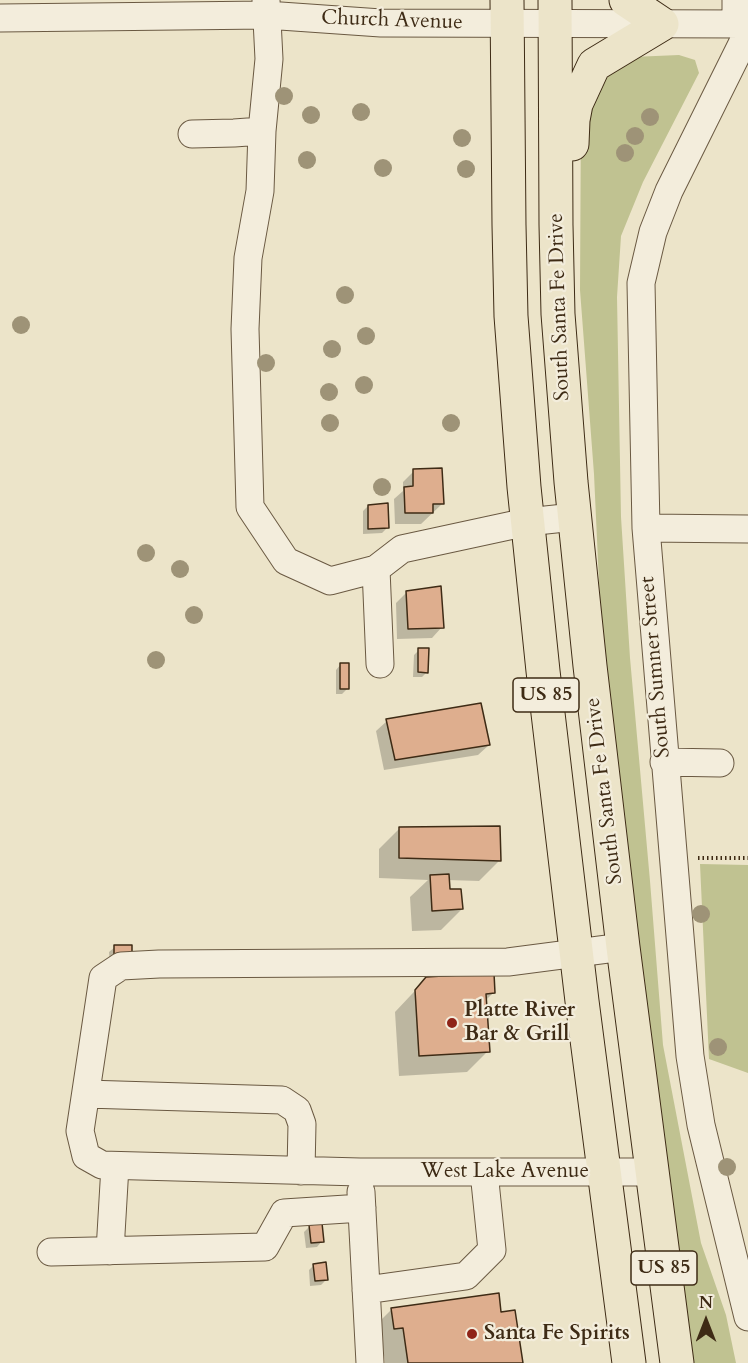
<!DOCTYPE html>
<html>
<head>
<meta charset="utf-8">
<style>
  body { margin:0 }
  #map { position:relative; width:748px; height:1363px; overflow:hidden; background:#ece4c9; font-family:Cardo,serif }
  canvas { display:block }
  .north { position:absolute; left:676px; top:1291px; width:60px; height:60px; -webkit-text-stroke:4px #f3eddc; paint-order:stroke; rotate:0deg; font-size:16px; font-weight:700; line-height:24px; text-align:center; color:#3e2b15 }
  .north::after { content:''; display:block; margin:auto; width:21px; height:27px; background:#3e2b15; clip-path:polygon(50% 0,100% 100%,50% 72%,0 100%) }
</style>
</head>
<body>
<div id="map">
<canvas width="748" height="1363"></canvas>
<div class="north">N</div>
</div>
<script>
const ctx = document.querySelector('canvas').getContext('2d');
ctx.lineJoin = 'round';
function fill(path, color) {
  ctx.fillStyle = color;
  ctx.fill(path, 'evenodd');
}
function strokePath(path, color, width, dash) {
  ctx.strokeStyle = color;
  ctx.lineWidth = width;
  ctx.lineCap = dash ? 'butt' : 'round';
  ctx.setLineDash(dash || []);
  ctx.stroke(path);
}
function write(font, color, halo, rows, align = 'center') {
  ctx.font = font + ' Cardo,serif';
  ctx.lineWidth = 4.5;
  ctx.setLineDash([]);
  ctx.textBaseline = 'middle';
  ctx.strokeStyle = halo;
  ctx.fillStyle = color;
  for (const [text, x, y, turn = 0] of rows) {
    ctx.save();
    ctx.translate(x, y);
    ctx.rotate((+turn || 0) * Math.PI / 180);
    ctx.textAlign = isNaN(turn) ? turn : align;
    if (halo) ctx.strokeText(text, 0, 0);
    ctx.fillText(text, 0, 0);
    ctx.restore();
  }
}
fill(new Path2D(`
  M 679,55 L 695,60 L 699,73 L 643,182 L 621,236 L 617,297 L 621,517 L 630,658 L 650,881 L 663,1045 L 701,1243 L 726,1315 L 736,1363 L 687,1363 L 604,692 L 594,474 L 580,290 L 581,105 L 601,81 L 632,57 Z
  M 700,864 L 748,865 L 748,1073 L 709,1059 Z`), '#c0c291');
fill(new Path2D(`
  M 414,471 L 442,504 L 421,524 L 395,524 L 394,499 L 403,491 L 403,482 Z
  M 368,506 L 387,528 L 382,533 L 363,534 L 363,511 Z
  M 407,592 L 442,627 L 432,638 L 397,639 L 396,603 Z
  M 419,650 L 427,672 L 422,677 L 413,677 L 414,655 Z
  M 341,664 L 348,688 L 342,694 L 336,694 L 336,670 Z
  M 387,721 L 489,745 L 478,755 L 384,770 L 376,731 Z
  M 399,829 L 500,860 L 479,881 L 447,880 L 448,891 L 462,909 L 441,930 L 412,931 L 410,897 L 428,880 L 379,878 L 379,849 Z
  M 130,946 L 110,965 L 109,952 L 115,947 Z
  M 427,978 L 493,993 L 485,1001 L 488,1051 L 467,1072 L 399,1076 L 395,1012 Z
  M 309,1227 L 322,1241 L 317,1247 L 306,1248 L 304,1232 Z
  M 314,1265 L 326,1280 L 321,1285 L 310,1286 L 309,1270 Z
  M 392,1309 L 500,1313 L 521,1363 L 385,1363 L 383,1347 L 371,1330 Z`), '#0003');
const building = new Path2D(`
  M 442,468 L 444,504 L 433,504 L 433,513 L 405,513 L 404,487 L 413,486 L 413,469 Z
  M 388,503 L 389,528 L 368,529 L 368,505 Z
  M 441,586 L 444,628 L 408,629 L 406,591 Z
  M 418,648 L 429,648 L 428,673 L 418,672 Z
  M 340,663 L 349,663 L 349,689 L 340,689 Z
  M 481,703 L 490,745 L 395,760 L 386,719 Z
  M 500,826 L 501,861 L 399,858 L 399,827 Z
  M 449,874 L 450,889 L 461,889 L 463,909 L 432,911 L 430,875 Z
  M 114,945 L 132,945 L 132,960 L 114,960 Z
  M 494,973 L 495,993 L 486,994 L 490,1052 L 419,1056 L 415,990 L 426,977 Z
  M 322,1223 L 324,1242 L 311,1243 L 309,1225 Z
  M 326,1262 L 328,1280 L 315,1281 L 313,1264 Z
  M 499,1293 L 501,1312 L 515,1310 L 523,1363 L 408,1363 L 403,1328 L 394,1329 L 391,1308 Z`);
fill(building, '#deae8e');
strokePath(building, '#3e2b15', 1.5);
const minor = new Path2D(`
  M 266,0 L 269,59 L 262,131 L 260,191 L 248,258 L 245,329 L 250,507 L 286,561 L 330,581 L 376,569
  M 0,18 L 266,15 L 381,23 L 748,24
  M 736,24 L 736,0
  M 748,32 L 669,191 L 653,232 L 641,283 L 646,528 L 690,1056 L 701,1125 L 748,1317
  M 192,134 L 234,133 L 262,131
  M 646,528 L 748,529
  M 380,664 L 376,569 L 402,549 L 527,522 L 574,517
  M 664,762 L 720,763
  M 623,947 L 508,962 L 159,964 L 121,966 L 103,978 L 80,1131 L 86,1156 L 102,1165 L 360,1172 L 651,1172
  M 86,1094 L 282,1100 L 297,1110 L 302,1124 L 301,1171
  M 361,1192 L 370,1363
  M 110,1251 L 115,1166
  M 51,1252 L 265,1247 L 284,1213 L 362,1208
  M 366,1290 L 466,1276 L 492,1250 L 484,1172`);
const highway = new Path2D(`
  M 507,0 L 509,225 L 511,316 L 524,487 L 543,671 L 582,1001 L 629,1363
  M 555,0 L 556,225 L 558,314 L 571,482 L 590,666 L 623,947 L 677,1363
  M 572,144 L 573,120 L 576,104 L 594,65 L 662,24 L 626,0`);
strokePath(minor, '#6a5942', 29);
strokePath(highway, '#3e2b15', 35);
strokePath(new Path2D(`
  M 698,858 L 748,858`), '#3e2b15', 4, [1.5, 3]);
strokePath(minor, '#f3eddc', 27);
strokePath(highway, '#ece4c9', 33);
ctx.fillStyle = '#9e9377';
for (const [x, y] of [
  [284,96],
  [361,112],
  [311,115],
  [650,117],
  [635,136],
  [462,138],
  [625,153],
  [307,160],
  [383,168],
  [466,169],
  [345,295],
  [21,325],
  [366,336],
  [332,349],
  [266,363],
  [364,385],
  [329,392],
  [330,423],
  [451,423],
  [382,487],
  [146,553],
  [180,569],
  [194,615],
  [156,660],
  [701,914],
  [718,1047],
  [727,1167]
]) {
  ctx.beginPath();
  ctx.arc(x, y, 9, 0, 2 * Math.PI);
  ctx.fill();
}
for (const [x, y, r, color] of [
  [452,1023,6,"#8f2418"],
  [472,1334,6,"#8f2418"]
]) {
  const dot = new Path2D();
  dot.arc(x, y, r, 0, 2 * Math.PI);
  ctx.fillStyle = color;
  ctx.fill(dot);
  strokePath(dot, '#f3eddc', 2);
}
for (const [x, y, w] of [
  [546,695,66],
  [664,1268,66]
]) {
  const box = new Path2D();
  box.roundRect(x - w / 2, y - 17, w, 34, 4.5);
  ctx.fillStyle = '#f3eddc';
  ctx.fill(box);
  strokePath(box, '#3e2b15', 1.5);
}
write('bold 20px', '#3e2b15', null, [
  ["US 85",546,695],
  ["US 85",664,1268]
]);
write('21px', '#3e2b15', '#f3eddc', [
  ["Church Avenue",392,21,2],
  ["South Santa Fe Drive",560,307,-92],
  ["South Sumner Street",656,667,-95],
  ["South Santa Fe Drive",605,791,-97],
  ["West Lake Avenue",505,1172]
]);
write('bold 21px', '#3e2b15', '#f3eddc', [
  ["Platte River",464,1011],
  ["Bar & Grill",464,1035],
  ["Santa Fe Spirits",484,1334]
], 'left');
</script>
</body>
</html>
